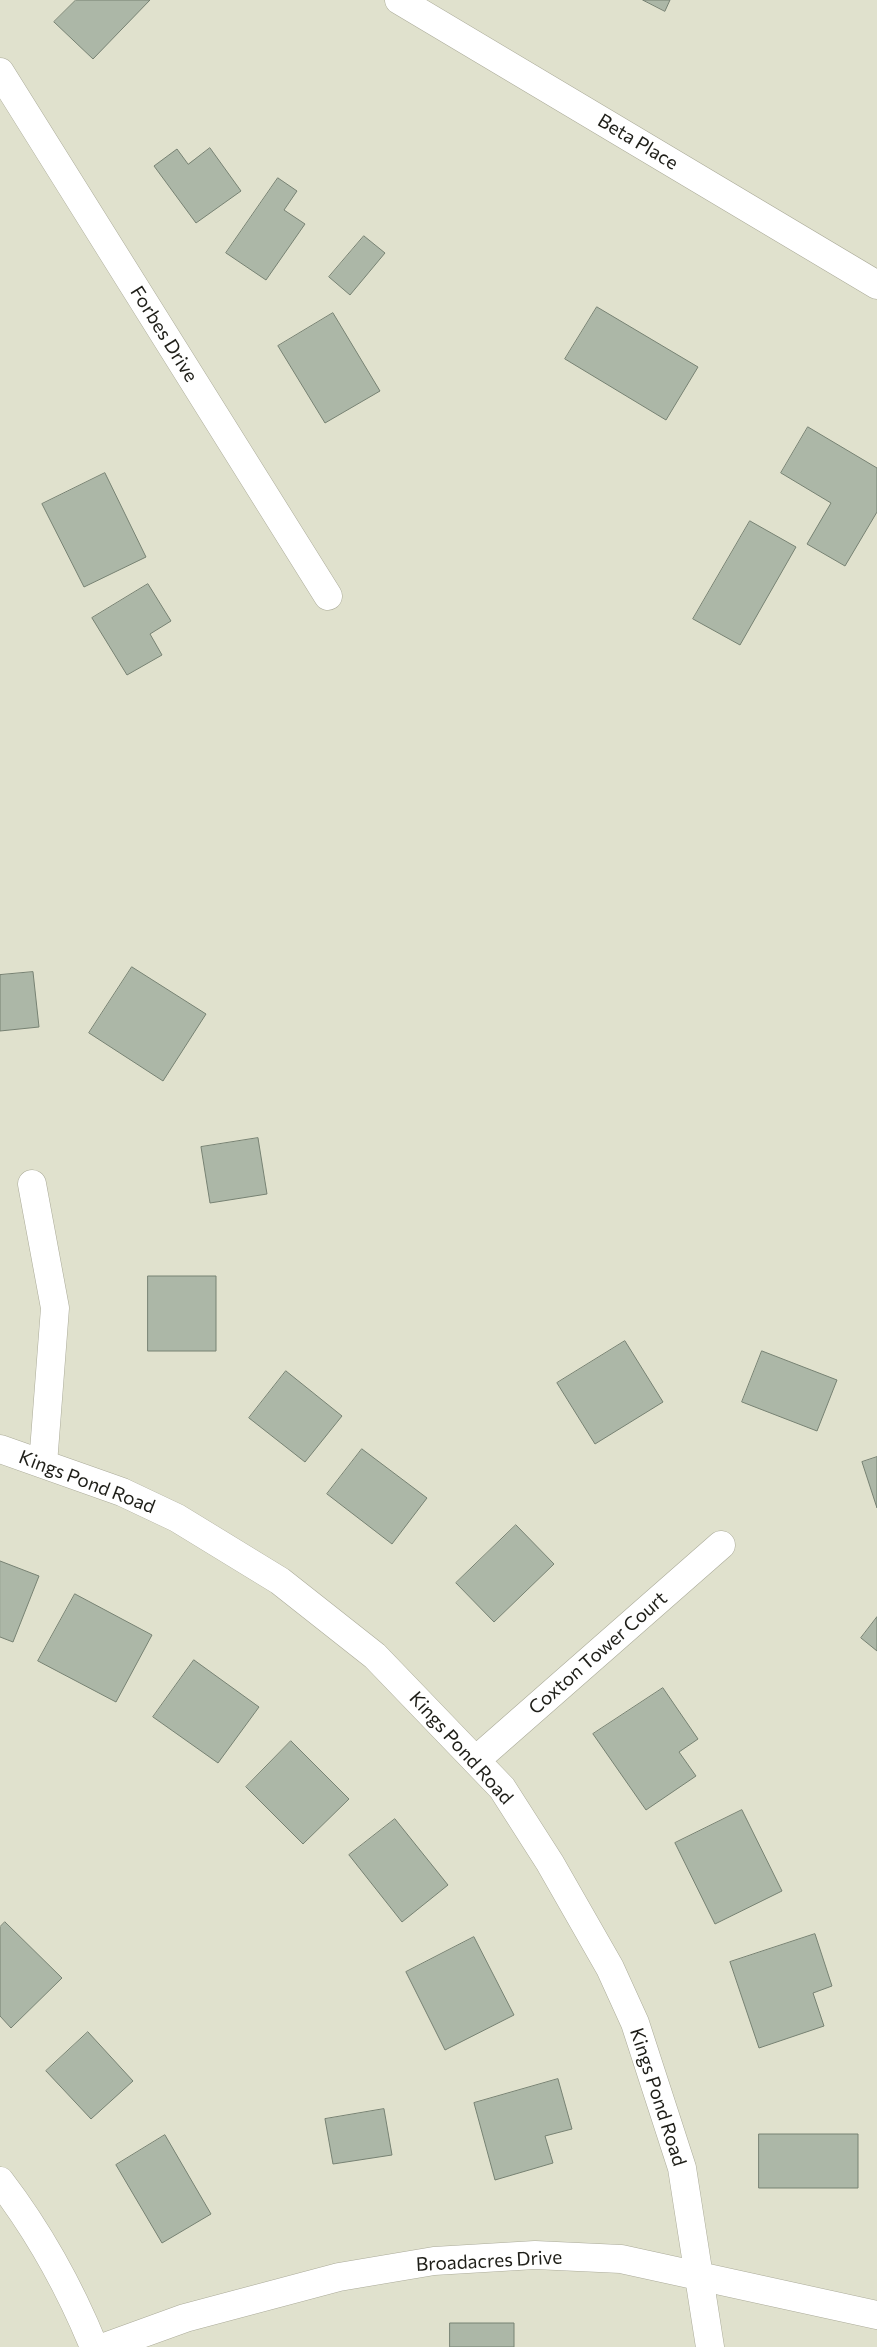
<!DOCTYPE html>
<html>
<head>
<meta charset="utf-8">
<style>
  body { margin:0 }
  canvas { display:block; background:#e0e1cd }
</style>
</head>
<body>
<canvas width="877" height="2347"></canvas>
<script>
const ctx = document.querySelector('canvas').getContext('2d');
ctx.lineJoin = 'round';
function fill(path, color) {
  ctx.fillStyle = color;
  ctx.fill(path, 'evenodd');
}
function strokePath(path, color, width, dash) {
  ctx.strokeStyle = color;
  ctx.lineWidth = width;
  ctx.lineCap = dash ? 'butt' : 'round';
  ctx.setLineDash(dash || []);
  ctx.stroke(path);
}
function write(font, color, halo, rows, align = 'center') {
  ctx.font = font + ' Commissioner,sans-serif';
  ctx.lineWidth = 4;
  ctx.setLineDash([]);
  ctx.textBaseline = 'middle';
  ctx.strokeStyle = halo;
  ctx.fillStyle = color;
  for (const [text, x, y, turn = 0] of rows) {
    ctx.save();
    ctx.translate(x, y);
    ctx.rotate((+turn || 0) * Math.PI / 180);
    ctx.textAlign = isNaN(turn) ? turn : align;
    if (halo) ctx.strokeText(text, 0, 0);
    ctx.fillText(text, 0, 0);
    ctx.restore();
  }
}
const building = new Path2D(`
  M 76,0 L 150,0 L 93,59 L 54,22 Z
  M 643,0 L 670,0 L 665,11 Z
  M 210,148 L 241,191 L 196,223 L 154,166 L 177,149 L 188,164 Z
  M 278,178 L 297,191 L 284,210 L 305,224 L 266,280 L 226,253 Z
  M 364,236 L 385,253 L 350,295 L 329,277 Z
  M 597,307 L 698,367 L 666,420 L 565,359 Z
  M 333,313 L 380,391 L 325,423 L 278,346 Z
  M 808,427 L 877,468 L 877,512 L 845,566 L 807,544 L 831,503 L 781,473 Z
  M 105,473 L 146,557 L 84,587 L 42,504 Z
  M 750,521 L 796,547 L 740,645 L 693,619 Z
  M 148,584 L 171,621 L 150,634 L 162,655 L 127,675 L 92,618 Z
  M 132,967 L 206,1014 L 163,1081 L 89,1033 Z
  M 33,972 L 39,1027 L 0,1031 L 0,975 Z
  M 258,1138 L 267,1194 L 210,1203 L 201,1147 Z
  M 148,1276 L 216,1276 L 216,1351 L 148,1351 Z
  M 625,1341 L 663,1402 L 595,1444 L 557,1383 Z
  M 762,1351 L 837,1380 L 817,1431 L 742,1402 Z
  M 286,1371 L 342,1416 L 305,1462 L 249,1418 Z
  M 362,1449 L 427,1498 L 392,1544 L 327,1494 Z
  M 877,1457 L 877,1508 L 862,1462 Z
  M 516,1525 L 554,1564 L 494,1622 L 456,1583 Z
  M 0,1561 L 39,1576 L 13,1642 L 0,1637 Z
  M 75,1594 L 152,1635 L 116,1702 L 38,1661 Z
  M 877,1617 L 877,1651 L 861,1638 Z
  M 194,1660 L 259,1707 L 218,1763 L 153,1717 Z
  M 663,1688 L 698,1739 L 679,1752 L 696,1776 L 646,1810 L 593,1734 Z
  M 291,1741 L 349,1799 L 303,1844 L 246,1787 Z
  M 742,1810 L 782,1891 L 715,1924 L 675,1843 Z
  M 395,1819 L 448,1885 L 402,1922 L 349,1855 Z
  M 5,1922 L 62,1978 L 11,2028 L 0,2016 L 0,1927 Z
  M 815,1934 L 832,1986 L 813,1993 L 824,2026 L 759,2048 L 730,1962 Z
  M 474,1937 L 514,2015 L 445,2050 L 406,1972 Z
  M 88,2032 L 133,2081 L 91,2119 L 46,2071 Z
  M 558,2079 L 572,2129 L 545,2136 L 553,2163 L 495,2180 L 474,2103 Z
  M 384,2109 L 392,2155 L 333,2164 L 325,2119 Z
  M 759,2134 L 858,2134 L 858,2188 L 759,2188 Z
  M 165,2135 L 211,2214 L 162,2243 L 116,2165 Z
  M 450,2323 L 514,2323 L 514,2347 L 450,2347 Z`);
fill(building, '#acb7a7');
strokePath(building, '#778273', 1);
const minor = new Path2D(`
  M 399,0 L 877,285
  M 0,72 L 328,596
  M 32,1184 L 55,1308 L 43,1464
  M 0,1449 L 122,1492 L 177,1518 L 280,1581 L 375,1656 L 502,1788 L 550,1863 L 610,1968 L 635,2023 L 682,2168 L 710,2347
  M 476,1760 L 721,1545
  M 0,2181 C 39,2232 70,2288 94,2347
  M 105,2347 L 185,2318 L 339,2277 L 434,2261 L 535,2255 L 621,2259 L 877,2315`);
strokePath(minor, '#abab99', 29);
strokePath(minor, '#fff', 28);
write('19px', '#1e1e18', '#fff', [
  ["Beta Place",638,142,31],
  ["Forbes Drive",164,334,58],
  ["Kings Pond Road",87,1482,21],
  ["Coxton Tower Court",598,1653,-41],
  ["Kings Pond Road",461,1748,48],
  ["Kings Pond Road",658,2097,72],
  ["Broadacres Drive",489,2261,-3]
]);
</script>
</body>
</html>
